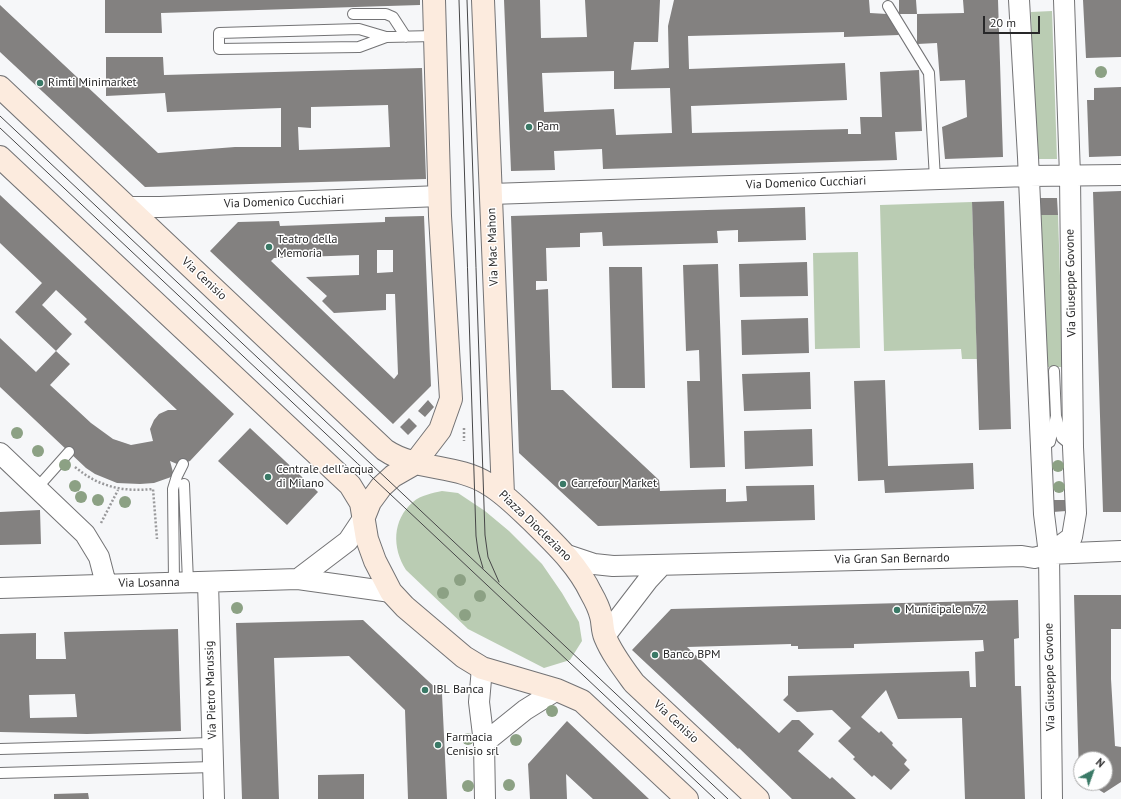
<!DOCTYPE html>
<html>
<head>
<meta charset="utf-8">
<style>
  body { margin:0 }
  #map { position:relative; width:1121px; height:799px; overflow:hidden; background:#f6f7f9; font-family:"PT Sans",sans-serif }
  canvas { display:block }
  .north { position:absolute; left:1073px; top:751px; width:40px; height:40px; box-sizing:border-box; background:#fff; border:1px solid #a9a9a9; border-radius:50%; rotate:41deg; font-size:11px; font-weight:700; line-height:16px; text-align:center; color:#282829 }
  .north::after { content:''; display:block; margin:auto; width:14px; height:18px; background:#3a7966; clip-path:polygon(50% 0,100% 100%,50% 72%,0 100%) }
  .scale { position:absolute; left:983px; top:16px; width:57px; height:18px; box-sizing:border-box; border:2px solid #282829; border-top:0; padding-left:5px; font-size:12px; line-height:14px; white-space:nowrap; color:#282829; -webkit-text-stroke:3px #fff; paint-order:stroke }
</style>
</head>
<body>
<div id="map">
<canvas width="1121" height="799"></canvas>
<div class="north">N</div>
<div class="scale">20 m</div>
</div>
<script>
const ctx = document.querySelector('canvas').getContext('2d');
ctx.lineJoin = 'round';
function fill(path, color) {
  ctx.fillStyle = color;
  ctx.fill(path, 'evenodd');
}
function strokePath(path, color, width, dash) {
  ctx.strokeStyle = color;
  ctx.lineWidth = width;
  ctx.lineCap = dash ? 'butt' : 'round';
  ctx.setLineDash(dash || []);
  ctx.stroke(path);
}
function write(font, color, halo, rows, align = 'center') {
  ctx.font = font + ' "PT Sans",sans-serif';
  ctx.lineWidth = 3;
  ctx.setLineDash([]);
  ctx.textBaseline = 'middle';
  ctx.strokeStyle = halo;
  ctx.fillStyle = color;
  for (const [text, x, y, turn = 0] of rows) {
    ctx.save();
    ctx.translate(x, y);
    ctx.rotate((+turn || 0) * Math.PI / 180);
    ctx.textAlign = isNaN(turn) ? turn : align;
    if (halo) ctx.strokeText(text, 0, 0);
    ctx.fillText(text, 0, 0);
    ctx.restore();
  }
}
fill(new Path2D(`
  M 1052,11 L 1057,159 L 1036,159 L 1031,12 Z
  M 972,202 L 977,359 L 962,359 L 961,349 L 884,351 L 880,205 Z
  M 1040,215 L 1058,215 L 1063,367 L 1045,367 Z
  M 858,252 L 860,348 L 815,349 L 813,253 Z
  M 442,491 L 458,493 L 485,511 L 509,531 L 542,564 L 562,593 L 579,622 L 582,641 L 570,660 L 544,668 L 468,629 L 406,570 C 392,548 392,520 413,502 C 421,495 433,493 442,491 Z`), '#baccb3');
fill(new Path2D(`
  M 105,0 L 420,0 L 420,5 L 161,13 L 162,33 L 105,33 Z
  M 504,0 L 540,0 L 541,38 L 587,37 L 585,0 L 660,0 L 658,42 L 634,42 L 631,70 L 669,68 L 668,26 L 674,0 L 869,0 L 870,13 L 887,14 L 899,35 L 844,37 L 844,32 L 688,36 L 689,69 L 845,63 L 847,100 L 691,106 L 692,133 L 848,129 L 848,134 L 861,134 L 860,117 L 882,117 L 880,72 L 919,70 L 922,131 L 895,132 L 897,160 L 603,169 L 602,149 L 554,151 L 555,170 L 511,171 ZM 614,71 L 614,89 L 670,88 L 672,133 L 616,135 L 614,109 L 544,112 L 542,73 Z
  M 899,0 L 916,0 L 917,14 L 899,14 Z
  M 963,0 L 998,0 L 1003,157 L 945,159 L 942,127 L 967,117 L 965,80 L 940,81 L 937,43 L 917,44 L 917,14 L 964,13 Z
  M 1083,0 L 1121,0 L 1121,57 L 1086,58 Z
  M 0,5 L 158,153 L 235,147 L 281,147 L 281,108 L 167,112 L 165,93 L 106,96 L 106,57 L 163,57 L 164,75 L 422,68 L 426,179 L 145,187 L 0,52 ZM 388,105 L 390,147 L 299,150 L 298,127 L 311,128 L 311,107 Z
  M 1121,87 L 1121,156 L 1089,157 L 1087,100 L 1094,100 L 1094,88 Z
  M 1121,191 L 1121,512 L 1103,512 L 1093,192 Z
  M 0,195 L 234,414 L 190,461 L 183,464 L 177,464 L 170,461 L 174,476 L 154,483 L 140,484 L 117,483 L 95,474 L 86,468 L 0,387 L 0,338 L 36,372 L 56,351 L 15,312 L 42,283 L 0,243 ZM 56,290 L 87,319 L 84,322 L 177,410 L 168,410 L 159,414 L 154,420 L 150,429 L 153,441 L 131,445 L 113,439 L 91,423 L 50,385 L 70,364 L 56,351 L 72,334 L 42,305 Z
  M 1039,198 L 1057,198 L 1058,215 L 1040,215 Z
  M 1004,201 L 1011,429 L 979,430 L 972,202 Z
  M 805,207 L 806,240 L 738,242 L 738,230 L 717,231 L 718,243 L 603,246 L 602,232 L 580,233 L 580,247 L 546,248 L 547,281 L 536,281 L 536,290 L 548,289 L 551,390 L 563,390 L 659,480 L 660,491 L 726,489 L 726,502 L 747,501 L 746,486 L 814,485 L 815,520 L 598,526 L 519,453 L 511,216 Z
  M 424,216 L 431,386 L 393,424 L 210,251 L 238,222 L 279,221 L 280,226 L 385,222 L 385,217 ZM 377,250 L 393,250 L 393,272 L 377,273 ZM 359,255 L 359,275 L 306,277 L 327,296 L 322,301 L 334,313 L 386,310 L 386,294 L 395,294 L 398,374 L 394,379 L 271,261 L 274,258 Z
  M 807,262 L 808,296 L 740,297 L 739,264 Z
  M 718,264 L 725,467 L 690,468 L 687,381 L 700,381 L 699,350 L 686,351 L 683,265 Z
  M 609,267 L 642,267 L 645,388 L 612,388 Z
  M 808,318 L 809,353 L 742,355 L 741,320 Z
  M 810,372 L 811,409 L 744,411 L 742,374 Z
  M 885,380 L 888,466 L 973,463 L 974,489 L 885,493 L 884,480 L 858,481 L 854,381 Z
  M 428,400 L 434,407 L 425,417 L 418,411 Z
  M 409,418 L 417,426 L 408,435 L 400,427 Z
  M 250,428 L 318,492 L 287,525 L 218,461 Z
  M 812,429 L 813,466 L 745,469 L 744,431 Z
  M 1052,500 L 1065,500 L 1066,511 L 1053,512 Z
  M 40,510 L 41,544 L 0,545 L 0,512 Z
  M 1074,595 L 1121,595 L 1121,629 L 1111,629 L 1111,679 L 1115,746 L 1121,747 L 1121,782 L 1104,793 L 1088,783 L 1105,783 L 1105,759 L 1081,759 L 1081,778 L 1079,777 Z
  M 1018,600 L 1019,638 L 1014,639 L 1015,686 L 1021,686 L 1025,799 L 965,799 L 962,718 L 898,719 L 886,690 L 861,717 L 879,733 L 881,731 L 893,743 L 892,745 L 907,760 L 904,764 L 910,770 L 891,790 L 874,775 L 872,777 L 853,759 L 855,757 L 838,741 L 851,728 L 832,710 L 797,712 L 783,700 L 788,695 L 788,676 L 969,671 L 970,687 L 976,687 L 975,652 L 984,651 L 983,640 L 854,644 L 854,648 L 798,649 L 798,646 L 791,646 L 791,644 L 687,647 L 779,733 L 792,720 L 799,720 L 814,734 L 798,751 L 830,779 L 832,777 L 856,799 L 792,799 L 739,748 L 738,749 L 632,650 L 671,609 Z
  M 363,620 L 442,694 L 447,799 L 408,799 L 405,710 L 349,656 L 274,658 L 279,799 L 242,799 L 236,623 Z
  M 178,629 L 181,731 L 87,734 L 0,732 L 0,634 L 36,633 L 36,659 L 66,659 L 64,632 ZM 75,694 L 77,717 L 30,718 L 29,695 Z
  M 567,721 L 649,799 L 593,799 L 566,774 L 567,799 L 530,799 L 528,764 Z
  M 364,774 L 364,799 L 318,799 L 318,775 Z
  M 88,793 L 89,799 L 54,799 L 54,794 Z`), '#838180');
const service = new Path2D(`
  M 888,6 L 929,73 L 935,179
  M 353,14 L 386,14 L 393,17 L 406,37
  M 359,29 L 386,37 L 359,47 L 219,49 L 219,33 Z
  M 386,37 L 435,36
  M 1054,371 L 1056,416
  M 1041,447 L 1050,442 L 1056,416 L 1062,438 L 1073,447
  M 184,484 L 188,582
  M 37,488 L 69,452
  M 174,582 L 173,489 L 177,476 L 183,464
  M 0,749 L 212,743
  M 0,773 L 213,767`);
const minor = new Path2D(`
  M 1019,0 L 1028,157 L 1044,514 L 1049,554 L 1052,799
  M 491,194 L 1029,176 L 1121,175
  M 128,207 L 160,207 L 440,196
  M 0,453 L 85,534 L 99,557 L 106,584
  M 1049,554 L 1072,537 L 1076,513 L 1073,447 L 1070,176 L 1064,0
  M 567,555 L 594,564 L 613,566 L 1022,556 L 1034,558 L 1049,554 L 1121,551
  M 298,579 L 348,541 L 364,517
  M 208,582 L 214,799
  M 0,588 L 298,579 L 391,592
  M 605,636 L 648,580 L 662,565
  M 482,668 L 479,702 L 484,743 L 485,799
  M 484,743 L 525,710 L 557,690`);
const secondary = new Path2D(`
  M 483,0 L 503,494
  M 0,87 L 385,450 C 416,471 457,464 488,484 C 505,494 518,508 532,521 C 555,544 577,564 591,593 C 595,600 599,608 601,616 C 603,623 602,630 605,637 C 612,654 623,668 634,683 L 758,799
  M 0,157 L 350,485 L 361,503 L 367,539 L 375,561 L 391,592 L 405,607 L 464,657 L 482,668 L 557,690 L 582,701 L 687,799
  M 364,517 L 370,502 L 381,487 L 393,476 L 414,464 L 440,430 L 451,399 L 440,216 L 434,0`);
strokePath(service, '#737375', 12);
strokePath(minor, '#737375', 22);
strokePath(secondary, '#737375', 24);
strokePath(new Path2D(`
  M 464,428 L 464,441
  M 75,467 C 99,487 123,492 153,489 L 157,539
  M 101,523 L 118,490`), '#99999b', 2.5, [2, 2]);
strokePath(service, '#fff', 10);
strokePath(minor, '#fff', 20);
strokePath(secondary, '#fcebde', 22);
strokePath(new Path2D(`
  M 459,0 L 476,536 L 478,551 L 483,568
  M 467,0 L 485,535 L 488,557 L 499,582
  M 0,116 L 728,799
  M 0,128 L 715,799`), '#474748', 1);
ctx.fillStyle = '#8ca184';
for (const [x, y] of [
  [1101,72],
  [17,433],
  [38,451],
  [65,465],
  [1058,466],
  [75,486],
  [1059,487],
  [81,497],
  [98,500],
  [125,502],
  [460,580],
  [443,593],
  [480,596],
  [237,608],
  [465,615],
  [552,711],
  [468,739],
  [516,740],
  [509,785],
  [468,786]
]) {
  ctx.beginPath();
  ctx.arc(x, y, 6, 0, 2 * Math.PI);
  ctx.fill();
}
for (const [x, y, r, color] of [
  [40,83,4,"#3a7966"],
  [529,127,4,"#3a7966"],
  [269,247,4,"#3a7966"],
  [268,477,4,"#3a7966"],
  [563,484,4,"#3a7966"],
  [897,610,4,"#3a7966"],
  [655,655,4,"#3a7966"],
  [425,690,4,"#3a7966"],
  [438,745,4,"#3a7966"]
]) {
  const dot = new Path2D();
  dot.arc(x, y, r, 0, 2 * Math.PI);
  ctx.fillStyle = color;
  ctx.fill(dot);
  strokePath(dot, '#fff', 1.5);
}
write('12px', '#282829', '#fff', [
  ["Rimti Minimarket",48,83],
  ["Pam",537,127],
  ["Teatro della",277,240],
  ["Memoria",277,254],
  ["Centrale dell'acqua",276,470],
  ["di Milano",276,484],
  ["Carrefour Market",571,484],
  ["Municipale n.72",905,610],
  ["Banco BPM",663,655],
  ["IBL Banca",433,690],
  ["Farmacia",446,738],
  ["Cenisio srl",446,752]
], 'left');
write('12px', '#282829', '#fff', [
  ["Via Domenico Cucchiari",806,183,-2],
  ["Via Domenico Cucchiari",284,202,-2],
  ["Via Mac Mahon",493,247,-92],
  ["Via Cenisio",204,279,43],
  ["Via Giuseppe Govone",1071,283,-91],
  ["Piazza Diocleziano",535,526,44],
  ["Via Gran San Bernardo",892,559,-1],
  ["Via Losanna",149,583,-1],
  ["Via Giuseppe Govone",1050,677,-91],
  ["Via Pietro Marussig",211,690,-92],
  ["Via Cenisio",676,722,43]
]);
</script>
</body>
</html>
